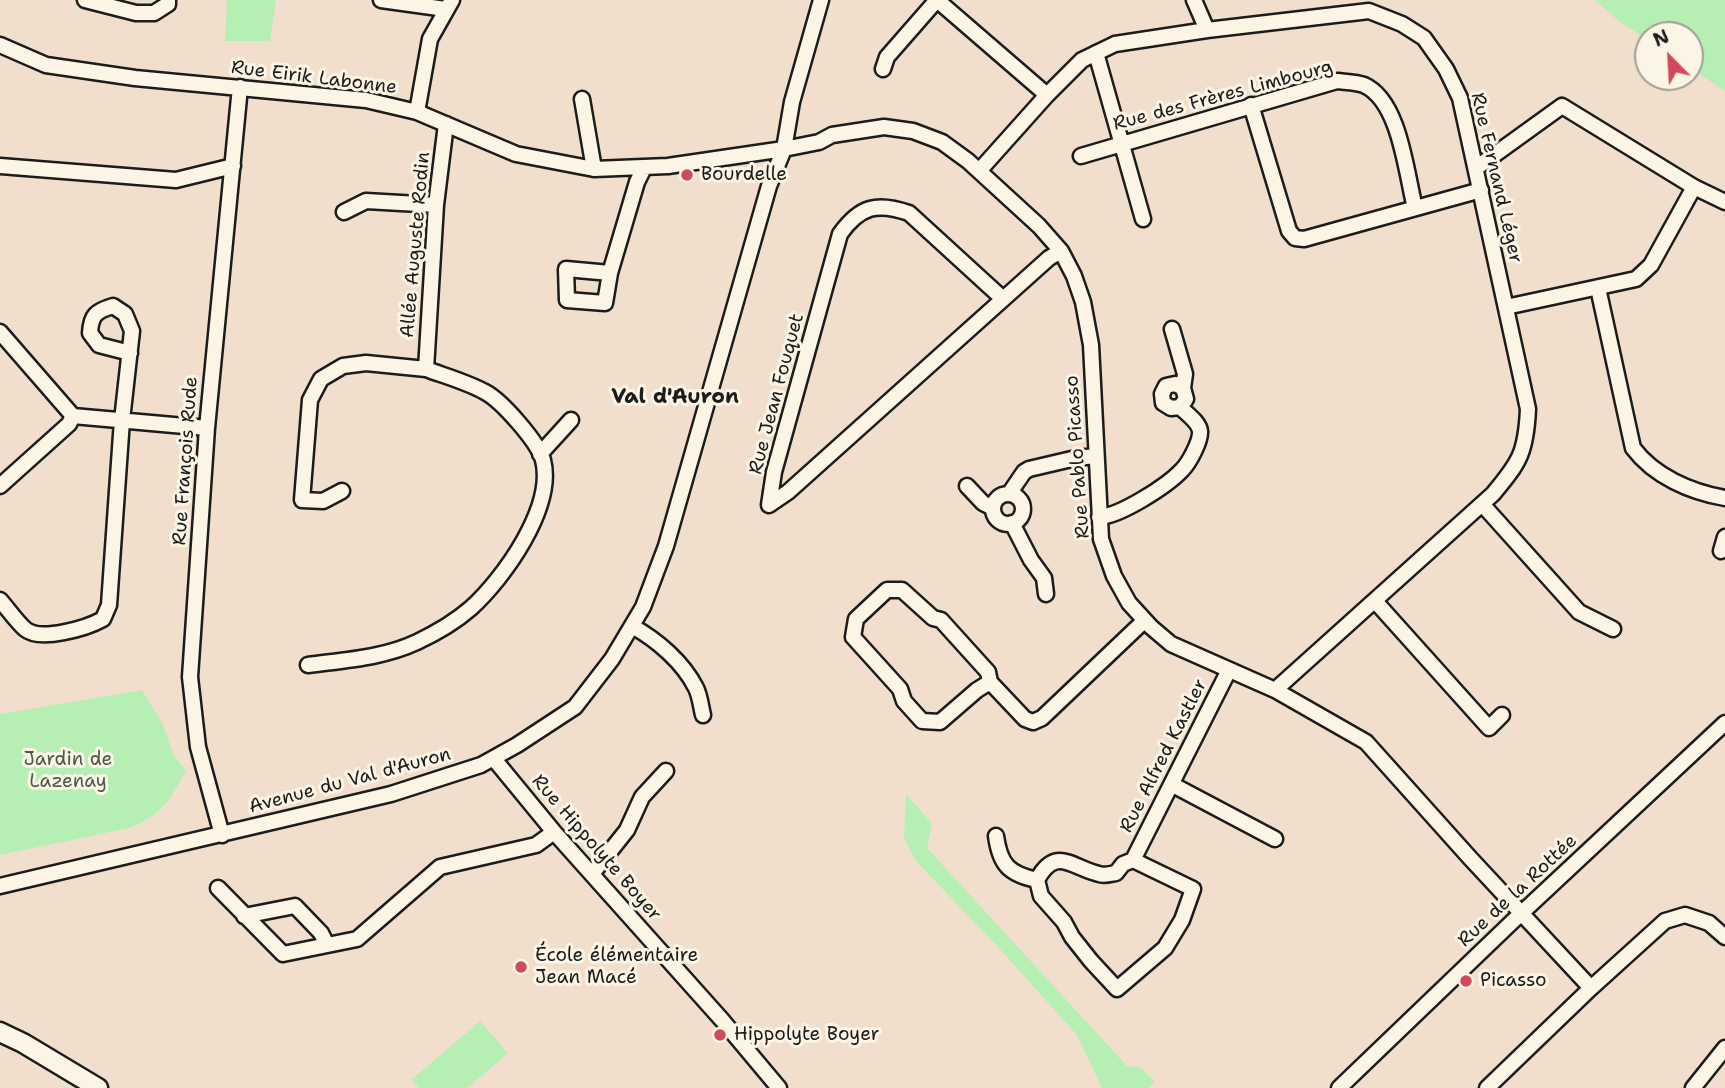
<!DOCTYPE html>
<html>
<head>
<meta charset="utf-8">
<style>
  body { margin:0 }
  #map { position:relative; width:1725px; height:1088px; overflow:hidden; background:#f2decc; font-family:"Shantell Sans",sans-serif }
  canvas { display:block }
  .north { position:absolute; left:1634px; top:21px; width:70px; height:70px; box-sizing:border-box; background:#fcf5e5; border:2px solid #a29e95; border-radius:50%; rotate:336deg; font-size:19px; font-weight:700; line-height:28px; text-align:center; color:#1c1c1c }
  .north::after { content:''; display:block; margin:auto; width:24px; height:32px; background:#d1495b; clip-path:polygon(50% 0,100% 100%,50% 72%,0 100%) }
</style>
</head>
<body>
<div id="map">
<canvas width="1725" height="1088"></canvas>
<div class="north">N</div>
</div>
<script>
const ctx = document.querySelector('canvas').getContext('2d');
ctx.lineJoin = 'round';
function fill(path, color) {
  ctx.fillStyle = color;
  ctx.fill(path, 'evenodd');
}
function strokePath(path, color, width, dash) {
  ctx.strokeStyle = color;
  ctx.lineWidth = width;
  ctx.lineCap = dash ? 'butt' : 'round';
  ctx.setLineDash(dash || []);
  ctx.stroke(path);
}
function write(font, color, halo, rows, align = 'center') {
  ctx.font = font + ' "Shantell Sans",sans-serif';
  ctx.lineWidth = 6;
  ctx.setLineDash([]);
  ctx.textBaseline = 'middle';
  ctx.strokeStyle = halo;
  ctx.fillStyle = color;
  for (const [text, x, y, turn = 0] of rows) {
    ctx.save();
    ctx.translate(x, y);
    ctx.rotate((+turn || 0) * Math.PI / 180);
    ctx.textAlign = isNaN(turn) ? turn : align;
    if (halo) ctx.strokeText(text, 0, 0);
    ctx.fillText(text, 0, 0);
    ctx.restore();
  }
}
fill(new Path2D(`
  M 227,0 L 276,0 L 270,41 L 225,41 Z
  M 1595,0 L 1725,0 L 1725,91 L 1690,68 L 1690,35 L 1648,35 L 1648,40 L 1620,22 Z
  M 142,690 L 163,725 L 173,754 L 186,771 C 169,801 162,815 129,828 L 0,855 L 0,714 Z
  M 906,794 L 932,824 L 927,848 L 1127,1066 L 1141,1068 L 1155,1082 L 1148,1088 L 1102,1088 L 1077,1035 L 998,947 L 915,860 L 904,838 Z
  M 480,1021 L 508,1053 L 467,1088 L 419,1088 L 411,1080 Z`), '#b5efb3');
const minor = new Path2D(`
  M 85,0 L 136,13 L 154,13 L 168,4 L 168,0
  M 381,0 L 446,9
  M 937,0 L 1047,95
  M 1194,0 L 1207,30
  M 0,45 L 46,65 L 135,78 L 366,100 L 417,112 L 516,154 L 594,169 L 668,166 L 784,149 L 819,142 L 832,135 L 884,127 L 913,131 L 942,142 L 968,161 L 1039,226 L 1061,251 L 1074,276 L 1083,302 L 1091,345 L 1101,539 L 1114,576 L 1129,603 L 1151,627 L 1171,644 L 1275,690 L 1366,742 L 1470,858 L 1591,988
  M 1096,53 L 1143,219
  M 883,69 L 887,57 L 936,1
  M 582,99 L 594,169
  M 1251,105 L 1289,231 L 1295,238 L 1304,239 L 1481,190
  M 417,112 L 430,39 L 452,0
  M 1081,156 L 1337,81 C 1345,82 1356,82 1364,85 C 1400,101 1406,173 1415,208
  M 0,166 L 176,180 L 233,166
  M 1476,168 L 1562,106 L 1694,187 L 1725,202
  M 979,171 L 1047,95 L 1082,60 L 1115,44 L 1207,30 L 1369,11 L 1402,24 L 1424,38 L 1446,69 L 1460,98 L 1528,409 C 1526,452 1520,462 1493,494 L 1275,690
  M 344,212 L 366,201 L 436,205
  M 610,273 L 605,303 L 567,300 L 566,269 L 610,273 L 637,182 L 644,168
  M 1598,288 L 1633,448 C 1654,476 1690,492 1725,498
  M 1002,298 L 909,213 C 877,202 860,206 840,234 L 774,472 L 769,505 L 788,492 L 1049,258 L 1061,251
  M 1506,307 L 1636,279 L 1651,265 L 1694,187
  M 1172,329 L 1185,374 L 1183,388 L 1186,399 L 1180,407 L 1171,408 L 1163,403 L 1162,394 L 1166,386 L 1175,384 L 1183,388
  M 0,332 L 73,416 L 207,428
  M 540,454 L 571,420
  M 0,486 L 69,424 L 73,416
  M 967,486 L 983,503 L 993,508
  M 342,491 L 323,501 L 302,500 L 310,400 L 321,379 L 343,366 L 366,363 L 426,369
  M 1009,494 L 1024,472 L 1029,469 L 1076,458 L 1096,456
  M993 509a15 15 0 1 1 30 0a15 15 0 1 1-30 0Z
  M 1482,504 L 1579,612 L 1613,629
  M 1099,517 C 1120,516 1167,486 1182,470 C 1189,463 1201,441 1200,431 C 1199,422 1187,414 1180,407
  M 1012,523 L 1031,560 L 1044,578 L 1046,594
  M 1721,551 L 1725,537
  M 0,600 C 8,609 16,621 25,629 C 40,642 87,628 103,619 L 109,605 L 122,420 L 132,331 L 125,314 L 113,306 C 96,311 91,315 90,333 L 99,345 L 130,353
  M 1375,601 L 1489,728 L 1502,715
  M 632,626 C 657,640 683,662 696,688 C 700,696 701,707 703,715
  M 308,665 C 345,660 383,658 417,642 C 436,633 455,622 471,608 C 504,578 555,507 543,460 C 538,442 502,401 485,392 C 467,382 445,376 426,369 L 436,205 L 446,124
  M 990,682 L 977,690 L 940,722 L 922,721 L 904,701 L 900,689 L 853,637 L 856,619 L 887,590 L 902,590 L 933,618 L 941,620 L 988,672 L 990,682 L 1025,719 L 1033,722 L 1042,718 L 1144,621
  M 494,759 L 554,832 L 722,1020 L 779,1088
  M 1173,785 L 1275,839
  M 222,835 L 198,747 L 190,677 L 207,428 L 240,87
  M 996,836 C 1000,865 1009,874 1037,880
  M 1133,860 L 1193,889 L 1182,920 L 1165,948 L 1117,989 L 1091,961 L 1072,937 L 1064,922 L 1041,896 L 1037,880 C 1056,845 1072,868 1099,874 C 1104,876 1110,874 1116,873 L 1123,864 L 1133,860 L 1229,670
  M 592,874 L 627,830 L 642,797 L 666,771
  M 0,886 L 391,794 L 481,765 L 517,745 L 575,707 L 612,659 L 643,607 L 666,546 L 769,186 L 784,149 L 792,102 L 821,0
  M 218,888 L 283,954 L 357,939 L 440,867 L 536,845 L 554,832
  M 244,916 L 295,906 L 321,933 L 327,945
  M 1339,1088 L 1512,922 L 1725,723
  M 1487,1088 L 1591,988 L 1665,921 L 1685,915 L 1709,923 L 1725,937
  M 1693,1088 L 1725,1048`);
const tertiary = new Path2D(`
  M 0,1032 L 23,1043 L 98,1088`);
strokePath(minor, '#1c1c1c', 19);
strokePath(tertiary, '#1c1c1c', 23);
strokePath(minor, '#fcf5e5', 14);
strokePath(tertiary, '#fcf5e5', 18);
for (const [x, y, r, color] of [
  [687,175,7,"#d1495b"],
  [521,967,7,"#d1495b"],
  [1466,981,7,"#d1495b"],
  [720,1035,7,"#d1495b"]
]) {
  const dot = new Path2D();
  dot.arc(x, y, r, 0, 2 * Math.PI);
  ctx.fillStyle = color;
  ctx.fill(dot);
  strokePath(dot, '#fcf5e5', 2.5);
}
write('19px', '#1c1c1c', '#fcf5e5', [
  ["Rue Eirik Labonne",314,78,7],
  ["Rue des Frères Limbourg",1223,96,-15],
  ["Rue Fernand Léger",1496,178,77],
  ["Allée Auguste Rodin",416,245,-85],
  ["Rue Jean Fouquet",777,394,-75],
  ["Rue Pablo Picasso",1078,457,-94],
  ["Rue François Rude",186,461,-86],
  ["Rue Alfred Kastler",1164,756,-63],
  ["Avenue du Val d'Auron",350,781,-15],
  ["Rue Hippolyte Boyer",596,848,49],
  ["Rue de la Rottée",1518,891,-43]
]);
write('19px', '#1c1c1c', '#fcf5e5', [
  ["Bourdelle",701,175],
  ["École élémentaire",535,956],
  ["Jean Macé",535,978],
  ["Picasso",1480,981],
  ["Hippolyte Boyer",734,1035]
], 'left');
write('19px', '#4a5b49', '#fcf5e5', [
  ["Jardin de",68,760],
  ["Lazenay",68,782]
]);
write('bold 21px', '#1c1c1c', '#fcf5e5', [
  ["Val d'Auron",675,398]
]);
</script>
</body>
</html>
